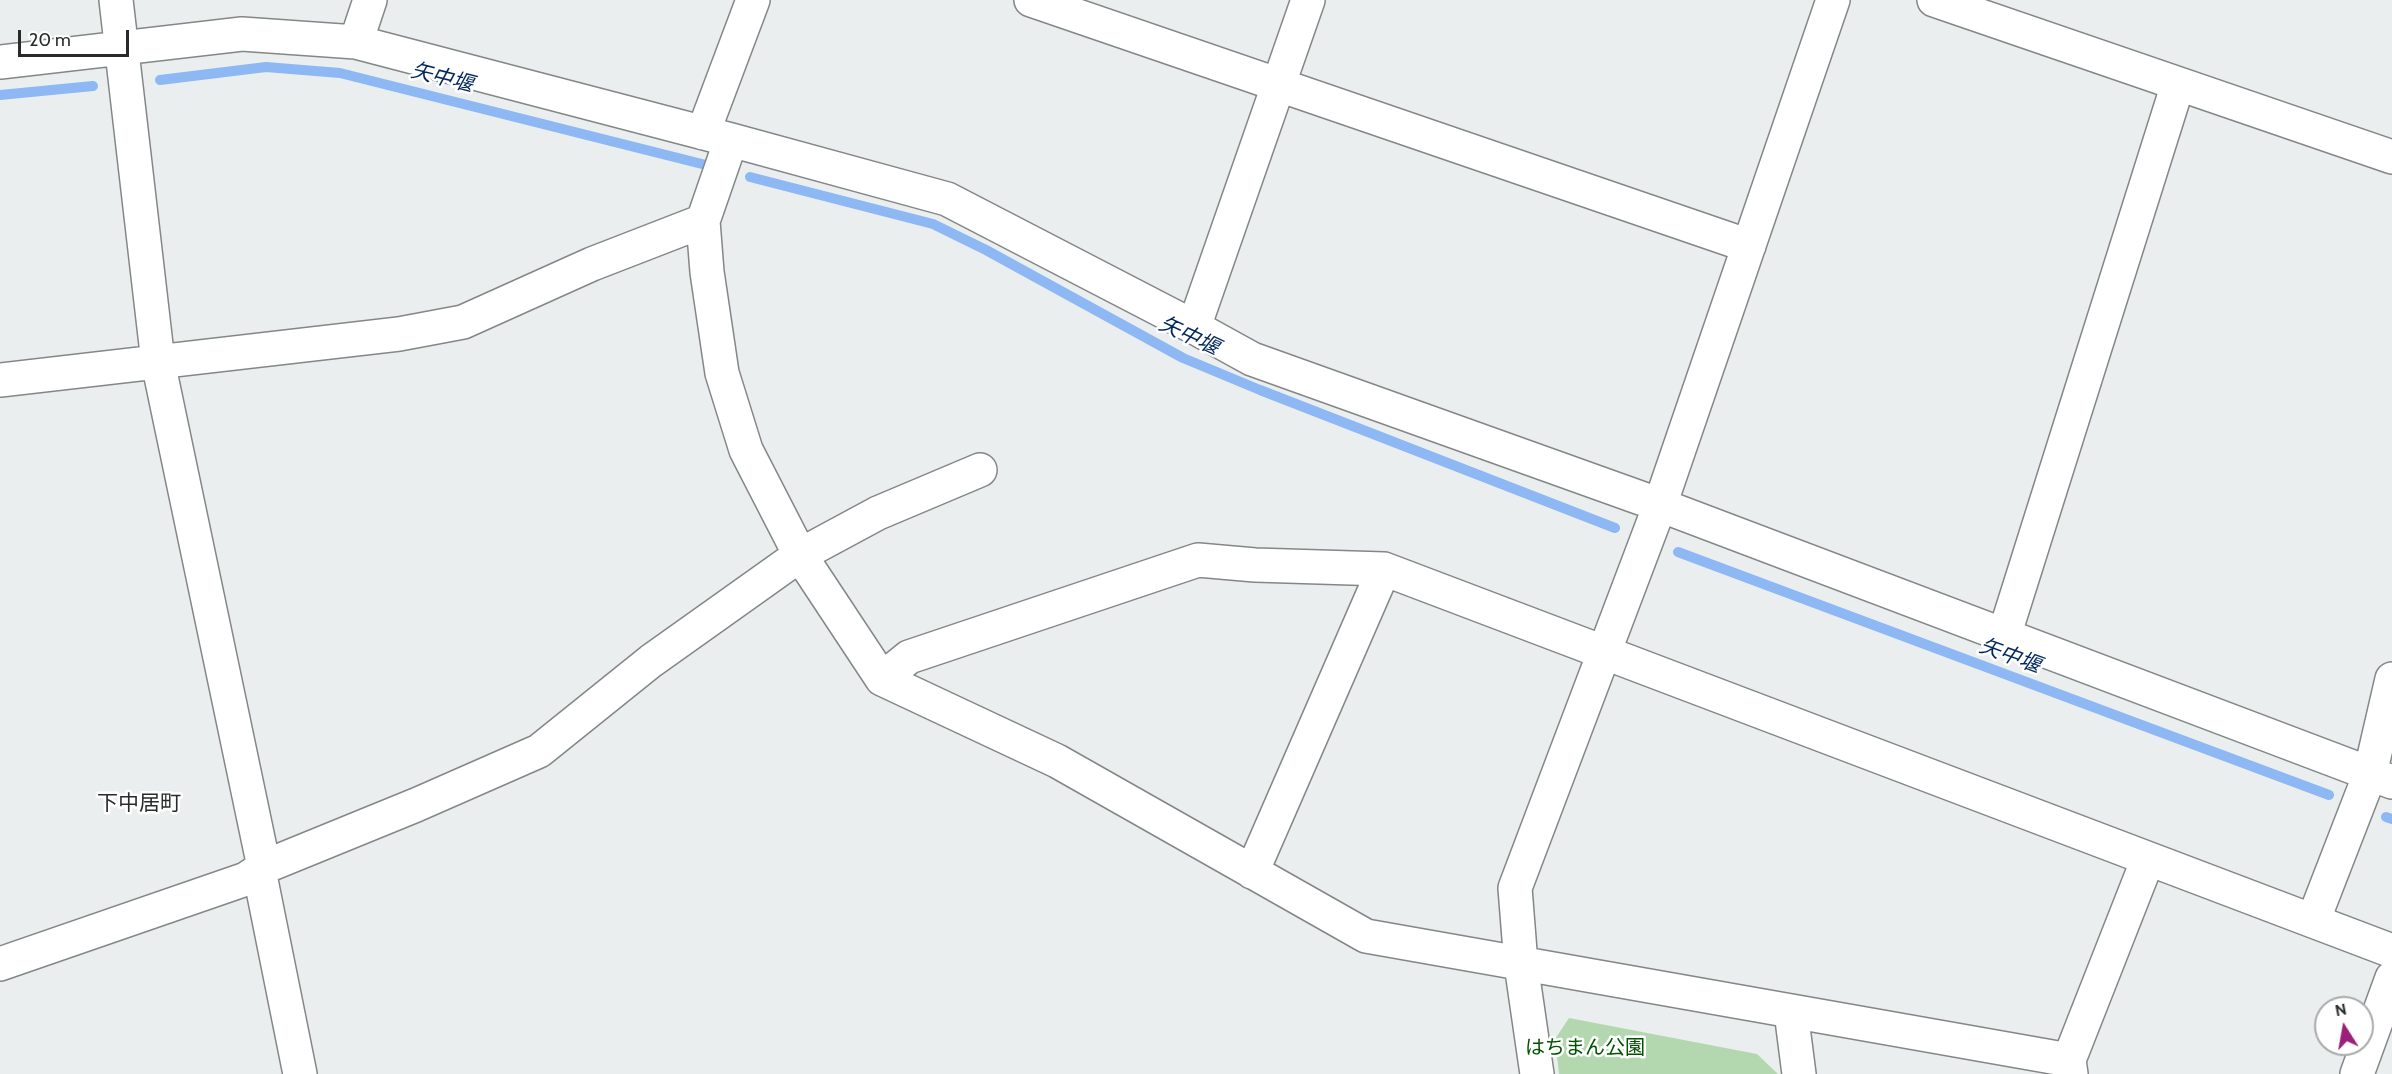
<!DOCTYPE html>
<html>
<head>
<meta charset="utf-8">
<style>
  body { margin:0 }
  #map { position:relative; width:2392px; height:1074px; overflow:hidden; background:#eaeeee; font-family:Cabin,sans-serif }
  canvas { display:block }
  .north { position:absolute; left:2314px; top:996px; width:60px; height:60px; box-sizing:border-box; background:#fff; border:2px solid #a9aaaa; border-radius:50%; rotate:349deg; font-size:16px; font-weight:700; line-height:24px; text-align:center; color:#292b2b }
  .north::after { content:''; display:block; margin:auto; width:21px; height:27px; background:#9b2077; clip-path:polygon(50% 0,100% 100%,50% 72%,0 100%) }
  .scale { position:absolute; left:18px; top:30px; width:111px; height:27px; box-sizing:border-box; border:3px solid #292b2b; border-top:0; padding-left:8px; font-size:18px; line-height:21px; white-space:nowrap; color:#292b2b; -webkit-text-stroke:4px #fff; paint-order:stroke }
</style>
</head>
<body>
<div id="map">
<canvas width="2392" height="1074"></canvas>
<div class="north">N</div>
<div class="scale">20 m</div>
</div>
<script>
const ctx = document.querySelector('canvas').getContext('2d');
ctx.lineJoin = 'round';
function fill(path, color) {
  ctx.fillStyle = color;
  ctx.fill(path, 'evenodd');
}
function strokePath(path, color, width, dash) {
  ctx.strokeStyle = color;
  ctx.lineWidth = width;
  ctx.lineCap = dash ? 'butt' : 'round';
  ctx.setLineDash(dash || []);
  ctx.stroke(path);
}
function write(font, color, halo, rows, align = 'center') {
  ctx.font = font + ' Cabin,"Noto Sans JP",sans-serif';
  ctx.lineWidth = 5;
  ctx.setLineDash([]);
  ctx.textBaseline = 'middle';
  ctx.strokeStyle = halo;
  ctx.fillStyle = color;
  for (const [text, x, y, turn = 0] of rows) {
    ctx.save();
    ctx.translate(x, y);
    ctx.rotate((+turn || 0) * Math.PI / 180);
    ctx.textAlign = isNaN(turn) ? turn : align;
    if (halo) ctx.strokeText(text, 0, 0);
    ctx.fillText(text, 0, 0);
    ctx.restore();
  }
}
fill(new Path2D(`
  M 1569,1018 L 1757,1054 L 1778,1074 L 1559,1074 L 1555,1039 Z`), '#b3d8af');
strokePath(new Path2D(`
  M 160,80 L 266,67 L 340,73 L 710,166
  M 0,95 L 93,86
  M 750,177 L 933,224 L 986,250 L 1183,358 L 1260,390 L 1615,528
  M 1678,552 L 2329,795
  M 2386,817 L 2392,819`), '#8db8f4', 10);
const minor = new Path2D(`
  M 116,0 L 158,362 L 264,867
  M 1031,0 L 1749,246
  M 1934,0 L 2392,157
  M 356,42 L 370,0
  M 0,62 L 242,34 L 356,42 L 731,140 L 947,199 L 1194,327 L 1252,359 L 1660,505 L 2392,782
  M 703,133 L 753,0
  M 731,140 L 703,221 L 707,272 L 722,373 L 746,450 L 800,555 L 882,679 L 1057,761 L 1366,936 L 2069,1060
  M 1194,327 L 1308,0
  M 0,380 L 399,334 L 463,322 L 592,264 L 703,221
  M 2004,636 L 2178,84
  M 882,679 L 909,657 L 1198,560 L 1255,565 L 1384,569 L 2392,951
  M 259,870 L 300,1074
  M 1252,872 L 1384,569
  M 2313,921 L 2370,774 L 2392,679
  M 0,964 L 246,879 L 264,867 L 416,805 L 539,751 L 651,661 L 800,555 L 878,513 L 980,470
  M 1791,1012 L 1799,1074
  M 1537,1074 L 1521,964 L 1515,888 L 1660,505 L 1833,0
  M 2071,1074 L 2069,1060 L 2148,859
  M 2357,1074 L 2392,978`);
strokePath(minor, '#848787', 36);
strokePath(minor, '#fff', 33);
write('20px', '#005201', '#fff', [
  ["はちまん公園",1585,1048]
]);
write('italic 21px', '#00285c', '#fff', [
  ["矢中堰",442,78,14],
  ["矢中堰",1189,336,25],
  ["矢中堰",2010,656,20]
]);
write('21px', '#292b2b', '#fff', [
  ["下中居町",139,804]
]);
</script>
</body>
</html>
